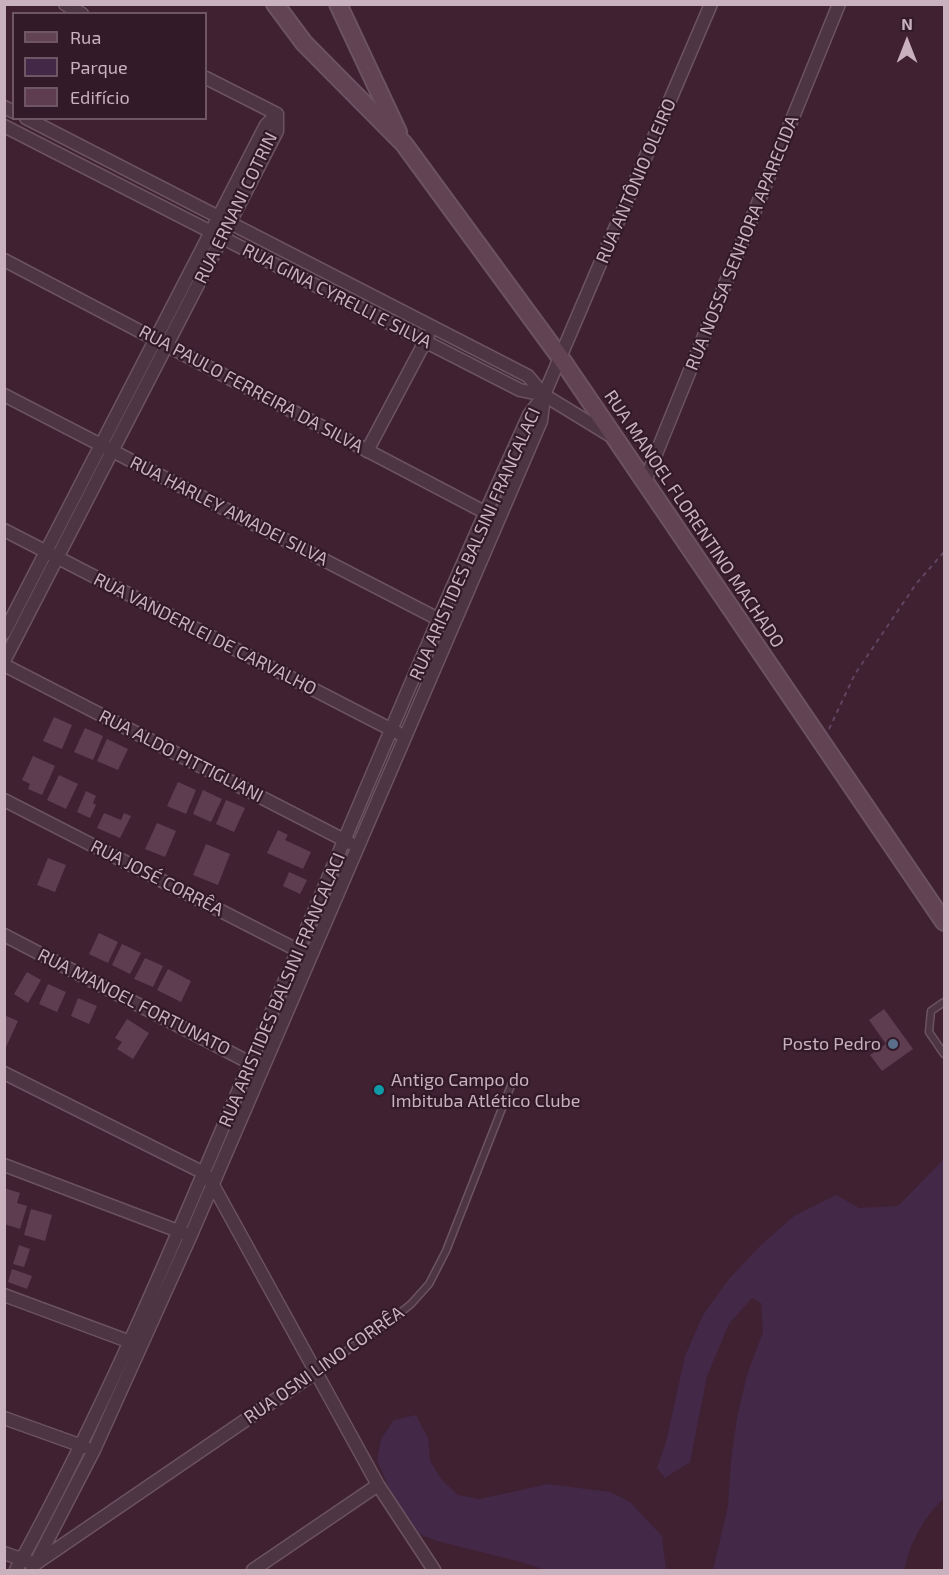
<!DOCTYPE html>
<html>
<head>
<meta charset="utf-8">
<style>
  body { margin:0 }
  #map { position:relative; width:949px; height:1575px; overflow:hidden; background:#3f2132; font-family:"Exo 2",sans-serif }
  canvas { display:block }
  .frame { position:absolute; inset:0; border:6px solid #cab1be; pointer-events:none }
  .legend { position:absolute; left:12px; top:12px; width:195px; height:108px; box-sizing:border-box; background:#331a28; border:2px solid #6f5664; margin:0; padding:8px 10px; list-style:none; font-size:18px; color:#cab1be }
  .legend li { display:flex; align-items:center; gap:12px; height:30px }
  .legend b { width:30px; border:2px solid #6f5664 }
  .north { position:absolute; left:877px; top:12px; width:60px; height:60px; -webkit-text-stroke:4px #331a28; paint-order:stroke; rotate:0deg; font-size:16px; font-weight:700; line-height:24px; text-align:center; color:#cab1be }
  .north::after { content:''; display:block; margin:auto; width:21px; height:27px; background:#cab1be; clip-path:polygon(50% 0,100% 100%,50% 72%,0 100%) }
</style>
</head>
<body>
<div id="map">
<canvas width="949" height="1575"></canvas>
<div class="frame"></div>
<ul class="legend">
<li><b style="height:8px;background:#624353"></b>Rua</li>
<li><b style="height:16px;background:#432847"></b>Parque</li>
<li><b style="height:16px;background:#5f3d50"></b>Edifício</li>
</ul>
<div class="north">N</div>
</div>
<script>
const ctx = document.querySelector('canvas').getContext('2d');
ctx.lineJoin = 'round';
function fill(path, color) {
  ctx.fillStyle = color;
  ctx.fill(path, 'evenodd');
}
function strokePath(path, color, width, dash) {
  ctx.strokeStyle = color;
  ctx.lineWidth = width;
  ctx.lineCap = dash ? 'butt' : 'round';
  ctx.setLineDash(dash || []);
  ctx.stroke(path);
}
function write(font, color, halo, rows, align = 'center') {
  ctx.font = font + ' "Exo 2",sans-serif';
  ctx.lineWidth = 4.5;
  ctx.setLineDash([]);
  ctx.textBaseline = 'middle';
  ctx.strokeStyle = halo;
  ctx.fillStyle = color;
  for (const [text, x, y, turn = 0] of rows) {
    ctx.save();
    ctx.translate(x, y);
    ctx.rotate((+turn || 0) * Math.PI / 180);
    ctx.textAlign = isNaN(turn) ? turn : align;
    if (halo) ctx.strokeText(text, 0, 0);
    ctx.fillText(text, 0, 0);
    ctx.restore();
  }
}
fill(new Path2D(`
  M 944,1159 L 944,1498 C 924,1517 910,1542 904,1570 L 713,1570 L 728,1506 L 731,1462 L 737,1417 L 747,1375 L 763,1332 L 761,1303 L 752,1298 L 729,1324 L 707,1376 L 690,1462 L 665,1478 L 657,1468 L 666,1442 L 685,1356 L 703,1315 L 729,1279 L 760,1246 L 794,1216 L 836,1195 L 859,1208 L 898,1206 Z
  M 416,1415 L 428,1438 L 430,1461 L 442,1480 L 458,1495 L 480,1499 L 548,1484 L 610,1492 L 630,1502 L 662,1536 L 666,1570 L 546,1570 L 517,1561 L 437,1541 L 417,1533 L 398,1509 L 377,1460 L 381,1439 L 394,1420 Z`), '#432847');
fill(new Path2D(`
  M 54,717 L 72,725 L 62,749 L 43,741 Z
  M 85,728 L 103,736 L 93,760 L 74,752 Z
  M 107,739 L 128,749 L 118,770 L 97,761 Z
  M 33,756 L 55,766 L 42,795 L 28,789 L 30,784 L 22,780 Z
  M 59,775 L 78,784 L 66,809 L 47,800 Z
  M 178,782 L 196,790 L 186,814 L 167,806 Z
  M 203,790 L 222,799 L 211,822 L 193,814 Z
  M 86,791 L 96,796 L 93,803 L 96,805 L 90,818 L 77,812 Z
  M 226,800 L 245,808 L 234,832 L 216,824 Z
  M 104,813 L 121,820 L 124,813 L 131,816 L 120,838 L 97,828 Z
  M 157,823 L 176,831 L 165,857 L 145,849 Z
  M 278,830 L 288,835 L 285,840 L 311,852 L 303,869 L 267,853 Z
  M 206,844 L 230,854 L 218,885 L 193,875 Z
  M 48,858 L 66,865 L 55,892 L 37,885 Z
  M 289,872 L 307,880 L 300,894 L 283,886 Z
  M 99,933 L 118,942 L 108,963 L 89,954 Z
  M 122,944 L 141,953 L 130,974 L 112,965 Z
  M 145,958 L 163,966 L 153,987 L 134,979 Z
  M 168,969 L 191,981 L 181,1002 L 157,990 Z
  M 27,972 L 41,980 L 28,1003 L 14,994 Z
  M 48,984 L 66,992 L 57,1012 L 39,1004 Z
  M 78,998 L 97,1006 L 89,1024 L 71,1016 Z
  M 884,1009 L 913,1049 L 882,1071 L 870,1055 L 886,1044 L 869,1020 Z
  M 4,1015 L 18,1021 L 6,1047 L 4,1046 Z
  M 127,1019 L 149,1033 L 133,1059 L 117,1049 L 122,1042 L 115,1038 Z
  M 4,1188 L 20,1193 L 17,1203 L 27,1206 L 20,1229 L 4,1224 Z
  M 31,1209 L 52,1215 L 45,1241 L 24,1235 Z
  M 19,1245 L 30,1249 L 24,1267 L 13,1264 Z
  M 12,1269 L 32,1276 L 27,1289 L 8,1282 Z`), '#5f3d50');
const lane = new Path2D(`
  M 944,1002 L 931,1011 L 929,1032 L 944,1054
  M 316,1372 L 390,1321 L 411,1304 L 429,1284 L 446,1251 L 512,1083`);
const street = new Path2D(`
  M 65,4 L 82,14
  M 206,78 L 277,114
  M 4,107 L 14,112
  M 26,118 L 528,376 L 544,395
  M 4,126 L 520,390 L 544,395 L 611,436
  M 4,260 L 492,516
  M 4,395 L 446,623
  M 367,451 L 428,336
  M 645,481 L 839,4
  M 4,530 L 398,733
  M 4,633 L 266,125 L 277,114
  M 4,661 L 277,131 L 277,114
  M 4,665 L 350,843
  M 4,800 L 305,954
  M 4,935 L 256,1066
  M 4,1073 L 204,1173 L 213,1185 L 378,1485 L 434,1570
  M 4,1165 L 186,1234
  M 4,1295 L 136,1344
  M 4,1418 L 85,1447
  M 4,1553 L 35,1564 L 316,1372
  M 16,1570 C 106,1407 178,1234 250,1063 C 342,846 432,629 529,415 L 544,395 L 711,4
  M 32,1570 L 94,1450 L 191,1235 L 541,421 L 544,396
  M 253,1570 L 378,1485`);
const secondary = new Path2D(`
  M 275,4 L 304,43 L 404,144 L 560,357 L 944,922
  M 338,4 L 398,132`);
strokePath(lane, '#6c5361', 9);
strokePath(street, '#6c5361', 15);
strokePath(secondary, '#6c5361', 20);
strokePath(new Path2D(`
  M 829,729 L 855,674 L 916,584 L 944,552`), '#5f4560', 2, [4.5, 4.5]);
strokePath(lane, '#4e3543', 6);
strokePath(street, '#4e3543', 12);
strokePath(secondary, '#624353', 16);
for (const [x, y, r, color] of [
  [893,1044,6,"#5c6f8a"],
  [379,1090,6,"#0f9aa8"]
]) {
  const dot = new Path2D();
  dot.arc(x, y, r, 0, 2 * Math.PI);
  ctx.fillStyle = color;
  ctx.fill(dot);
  strokePath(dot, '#331a28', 2);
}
write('18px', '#cab1be', '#331a28', [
  ["RUA ANTÔNIO OLEIRO",636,181,-67],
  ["RUA ERNANI COTRIN",236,208,-64],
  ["RUA NOSSA SENHORA APARECIDA",742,243,-68],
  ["RUA GINA CYRELLI E SILVA",337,296,27],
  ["RUA PAULO FERREIRA DA SILVA",251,389,28],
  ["RUA HARLEY AMADEI SILVA",229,511,27],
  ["RUA MANOEL FLORENTINO MACHADO",694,519,56],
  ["RUA ARISTIDES BALSINI FRANCALACI",475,544,-66],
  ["RUA VANDERLEI DE CARVALHO",205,634,27],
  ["RUA ALDO PITTIGLIANI",181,756,27],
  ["RUA JOSÉ CORRÊA",157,878,27],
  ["RUA ARISTIDES BALSINI FRANCALACI",282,990,-67],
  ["RUA MANOEL FORTUNATO",134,1002,27],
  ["RUA OSNI LINO CORRÊA",324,1365,-35]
]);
write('18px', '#cab1be', '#331a28', [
  ["Posto Pedro",881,1044],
  ["Antigo Campo do",391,1080,"left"],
  ["Imbituba Atlético Clube",391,1101,"left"]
], 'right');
</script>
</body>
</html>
